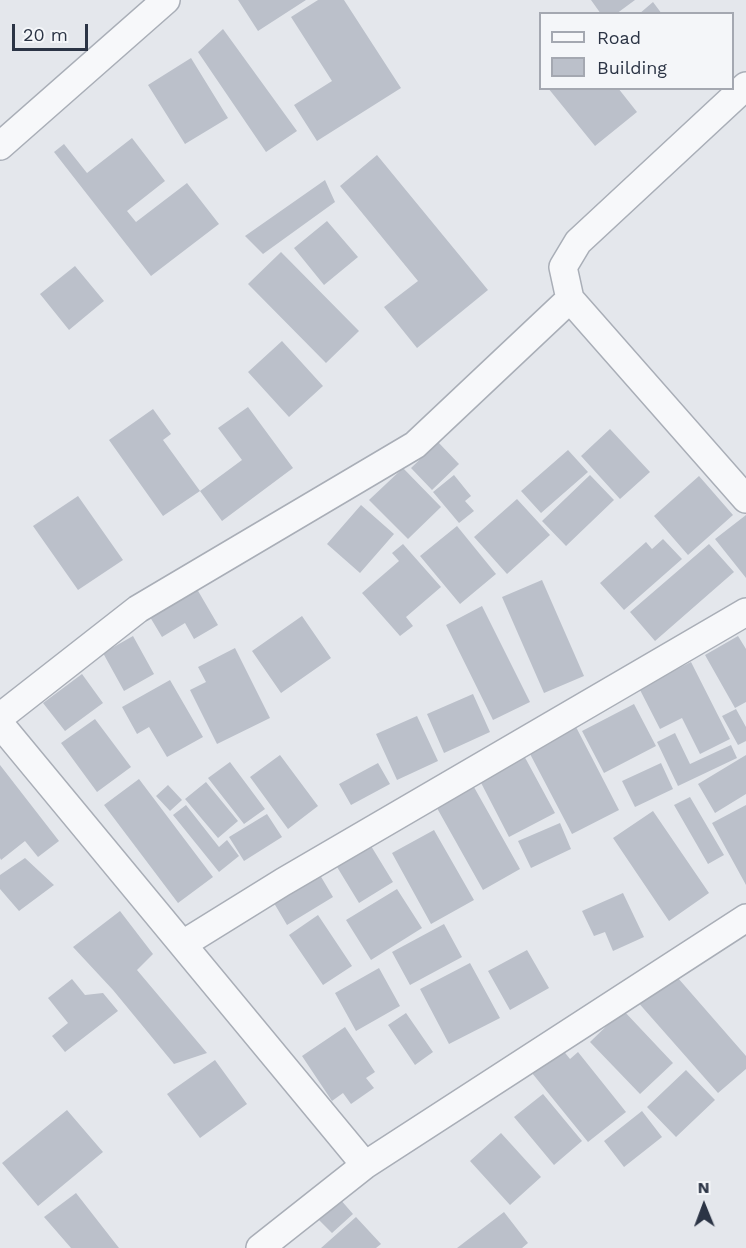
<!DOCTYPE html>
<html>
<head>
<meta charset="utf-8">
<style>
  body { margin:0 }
  #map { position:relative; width:746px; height:1248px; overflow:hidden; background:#e4e7ec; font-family:"Work Sans",sans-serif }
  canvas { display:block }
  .legend { position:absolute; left:539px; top:12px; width:195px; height:78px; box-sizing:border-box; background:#f4f6f9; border:2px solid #a4a8b1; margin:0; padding:8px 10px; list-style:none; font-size:18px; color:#2b3445 }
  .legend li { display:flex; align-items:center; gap:12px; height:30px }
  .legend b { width:30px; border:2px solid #a4a8b1 }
  .north { position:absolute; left:674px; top:1176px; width:60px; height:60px; -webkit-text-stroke:4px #f4f6f9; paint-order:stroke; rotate:359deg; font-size:16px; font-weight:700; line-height:24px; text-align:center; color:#2b3445 }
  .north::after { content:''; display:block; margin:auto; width:21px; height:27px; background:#2b3445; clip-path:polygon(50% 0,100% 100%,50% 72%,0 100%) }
  .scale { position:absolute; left:12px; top:24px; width:76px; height:27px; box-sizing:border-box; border:3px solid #2b3445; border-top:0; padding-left:8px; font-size:18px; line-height:21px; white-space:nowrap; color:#2b3445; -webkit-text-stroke:4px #f4f6f9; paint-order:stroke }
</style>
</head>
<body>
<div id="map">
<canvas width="746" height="1248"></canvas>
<ul class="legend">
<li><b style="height:8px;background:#f7f8fa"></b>Road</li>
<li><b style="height:16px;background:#bbc0ca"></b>Building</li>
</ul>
<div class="north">N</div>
<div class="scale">20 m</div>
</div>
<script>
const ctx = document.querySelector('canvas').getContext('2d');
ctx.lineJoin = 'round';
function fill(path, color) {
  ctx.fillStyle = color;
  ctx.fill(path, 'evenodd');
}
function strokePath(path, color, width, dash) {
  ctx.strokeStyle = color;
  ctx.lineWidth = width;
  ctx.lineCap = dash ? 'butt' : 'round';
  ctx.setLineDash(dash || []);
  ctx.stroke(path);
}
fill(new Path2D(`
  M 238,0 L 306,0 L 258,31 Z
  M 318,0 L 344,0 L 401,88 L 317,141 L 294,105 L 332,81 L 291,17 Z
  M 591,0 L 635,0 L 616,14 L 601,14 Z
  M 653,2 L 662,14 L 639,14 Z
  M 223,29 L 297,131 L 266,152 L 198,52 Z
  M 191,58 L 228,118 L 185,144 L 148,85 Z
  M 548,88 L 618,88 L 637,112 L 595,146 Z
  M 132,138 L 165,181 L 127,211 L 136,222 L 187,183 L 219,224 L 151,276 L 54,152 L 64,144 L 87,173 Z
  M 377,155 L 488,290 L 417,348 L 384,307 L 418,281 L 340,186 Z
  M 325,180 L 335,202 L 263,254 L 245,236 Z
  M 327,221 L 358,257 L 324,285 L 294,248 Z
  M 281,252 L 359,331 L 326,363 L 248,284 Z
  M 75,266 L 104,301 L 69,330 L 40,294 Z
  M 282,341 L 323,386 L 289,417 L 248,372 Z
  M 248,407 L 293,468 L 222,521 L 200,491 L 242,460 L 218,428 Z
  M 153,409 L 171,434 L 163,440 L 200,491 L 163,516 L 109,440 Z
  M 610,429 L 650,472 L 620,499 L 581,456 Z
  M 438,442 L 459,464 L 432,490 L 411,468 Z
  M 568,450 L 588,472 L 541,513 L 521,491 Z
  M 403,468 L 441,507 L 408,539 L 369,500 Z
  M 454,475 L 471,496 L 465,501 L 474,511 L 459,523 L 433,492 Z
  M 590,475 L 614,500 L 566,546 L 542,521 Z
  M 699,476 L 733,515 L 688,555 L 654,516 Z
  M 78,496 L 123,560 L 78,590 L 33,526 Z
  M 517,499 L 550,535 L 507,574 L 474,537 Z
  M 361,505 L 394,534 L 360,573 L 327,544 Z
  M 746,515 L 746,578 L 715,539 Z
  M 457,526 L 496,574 L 460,604 L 420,556 Z
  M 663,539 L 682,559 L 624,610 L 600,583 L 646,542 L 652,549 Z
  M 403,544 L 441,587 L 406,617 L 413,626 L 400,636 L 362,593 L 399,561 L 392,553 Z
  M 709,544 L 734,572 L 655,641 L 630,612 Z
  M 542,580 L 584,676 L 544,693 L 502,597 Z
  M 194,584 L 218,625 L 194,639 L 185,623 L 162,637 L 147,612 Z
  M 482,606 L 530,702 L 493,720 L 446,625 Z
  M 302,616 L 331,658 L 281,693 L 252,651 Z
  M 133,636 L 154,674 L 124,691 L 103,653 Z
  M 738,636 L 746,649 L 746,702 L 735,708 L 705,655 Z
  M 235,648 L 270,718 L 217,744 L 190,690 L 206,682 L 198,667 Z
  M 691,662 L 730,739 L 700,754 L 682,718 L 660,729 L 639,688 Z
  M 82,674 L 103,703 L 65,731 L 43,703 Z
  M 170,680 L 203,737 L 167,757 L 149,727 L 137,734 L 122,707 Z
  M 473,694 L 490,732 L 444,753 L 427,714 Z
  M 634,704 L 656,746 L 604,773 L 582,731 Z
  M 736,709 L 746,727 L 746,741 L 738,745 L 722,716 Z
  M 417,716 L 438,761 L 397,780 L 376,734 Z
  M 95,719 L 131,767 L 97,792 L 61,743 Z
  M 576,727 L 619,810 L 572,834 L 529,752 Z
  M 675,733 L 690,764 L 731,745 L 737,758 L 678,786 L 657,742 Z
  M 522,752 L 555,813 L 509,837 L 477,775 Z
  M 280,755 L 318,806 L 288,829 L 250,777 Z
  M 746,755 L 746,794 L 715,813 L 698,784 Z
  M 230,762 L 265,809 L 244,824 L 208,778 Z
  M 378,763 L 390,784 L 351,805 L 339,784 Z
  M 661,763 L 673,789 L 635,807 L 622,781 Z
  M 0,765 L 59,841 L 38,857 L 25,841 L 1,860 L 0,858 Z
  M 139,779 L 213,877 L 178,903 L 104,805 Z
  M 470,780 L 520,869 L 483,890 L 433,801 Z
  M 206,782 L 238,821 L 218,838 L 185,799 Z
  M 168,785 L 182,800 L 170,811 L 156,796 Z
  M 690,797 L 724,855 L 708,864 L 674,805 Z
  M 186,805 L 219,847 L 227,840 L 239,856 L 219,872 L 173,815 Z
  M 746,805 L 746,885 L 712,823 Z
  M 653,811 L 709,893 L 669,921 L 613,838 Z
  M 267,814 L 282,837 L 244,861 L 229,837 Z
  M 560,823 L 571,849 L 531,868 L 518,841 Z
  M 434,830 L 474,900 L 431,924 L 392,853 Z
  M 368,841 L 393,882 L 359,903 L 334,862 Z
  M 25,858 L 54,885 L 19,911 L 0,889 L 0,875 Z
  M 317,870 L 333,897 L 287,925 L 271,898 Z
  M 397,889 L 422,928 L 371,960 L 346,920 Z
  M 623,893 L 644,937 L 613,951 L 605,932 L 594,936 L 582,911 Z
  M 120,911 L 153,954 L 137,970 L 207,1053 L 174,1064 L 113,990 L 73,947 Z
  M 318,915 L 352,966 L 323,985 L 289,935 Z
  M 444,924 L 462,957 L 410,985 L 392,952 Z
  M 527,950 L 549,988 L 510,1010 L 488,971 Z
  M 470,963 L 500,1018 L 449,1044 L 420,989 Z
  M 379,968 L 400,1006 L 356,1031 L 335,993 Z
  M 671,970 L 746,1056 L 746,1069 L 718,1093 L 636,1000 Z
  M 72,979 L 85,995 L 103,993 L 118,1011 L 65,1052 L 52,1036 L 68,1023 L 48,998 Z
  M 623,1010 L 673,1063 L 640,1094 L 590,1042 Z
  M 406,1013 L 433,1052 L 415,1065 L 388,1025 Z
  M 345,1027 L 375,1072 L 366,1078 L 374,1088 L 351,1104 L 343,1093 L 332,1101 L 302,1056 Z
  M 562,1049 L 570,1059 L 578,1052 L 626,1112 L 588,1142 L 532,1073 Z
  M 215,1060 L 247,1104 L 200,1138 L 167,1094 Z
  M 686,1070 L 715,1100 L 676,1137 L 647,1107 Z
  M 543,1094 L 582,1141 L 554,1165 L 514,1117 Z
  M 67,1110 L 103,1152 L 38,1206 L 2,1163 Z
  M 642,1111 L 662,1137 L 624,1167 L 604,1141 Z
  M 501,1133 L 541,1177 L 510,1205 L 470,1161 Z
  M 76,1193 L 119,1248 L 71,1248 L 44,1217 Z
  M 340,1199 L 353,1214 L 332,1233 L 318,1219 Z
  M 504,1212 L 528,1243 L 522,1248 L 457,1248 Z
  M 356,1217 L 381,1244 L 376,1248 L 321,1248 Z`), '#bbc0ca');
const minor = new Path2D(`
  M 0,146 L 166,0
  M 570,299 L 746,499
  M 0,717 L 138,609 L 415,445 L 570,299 L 563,267 L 578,242 L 746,86
  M 0,724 L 365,1165
  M 183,944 L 283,882 L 746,612
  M 260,1248 L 365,1165 L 746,918`);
strokePath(minor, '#a9aeb7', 30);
strokePath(minor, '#f7f8fa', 27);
</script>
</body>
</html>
